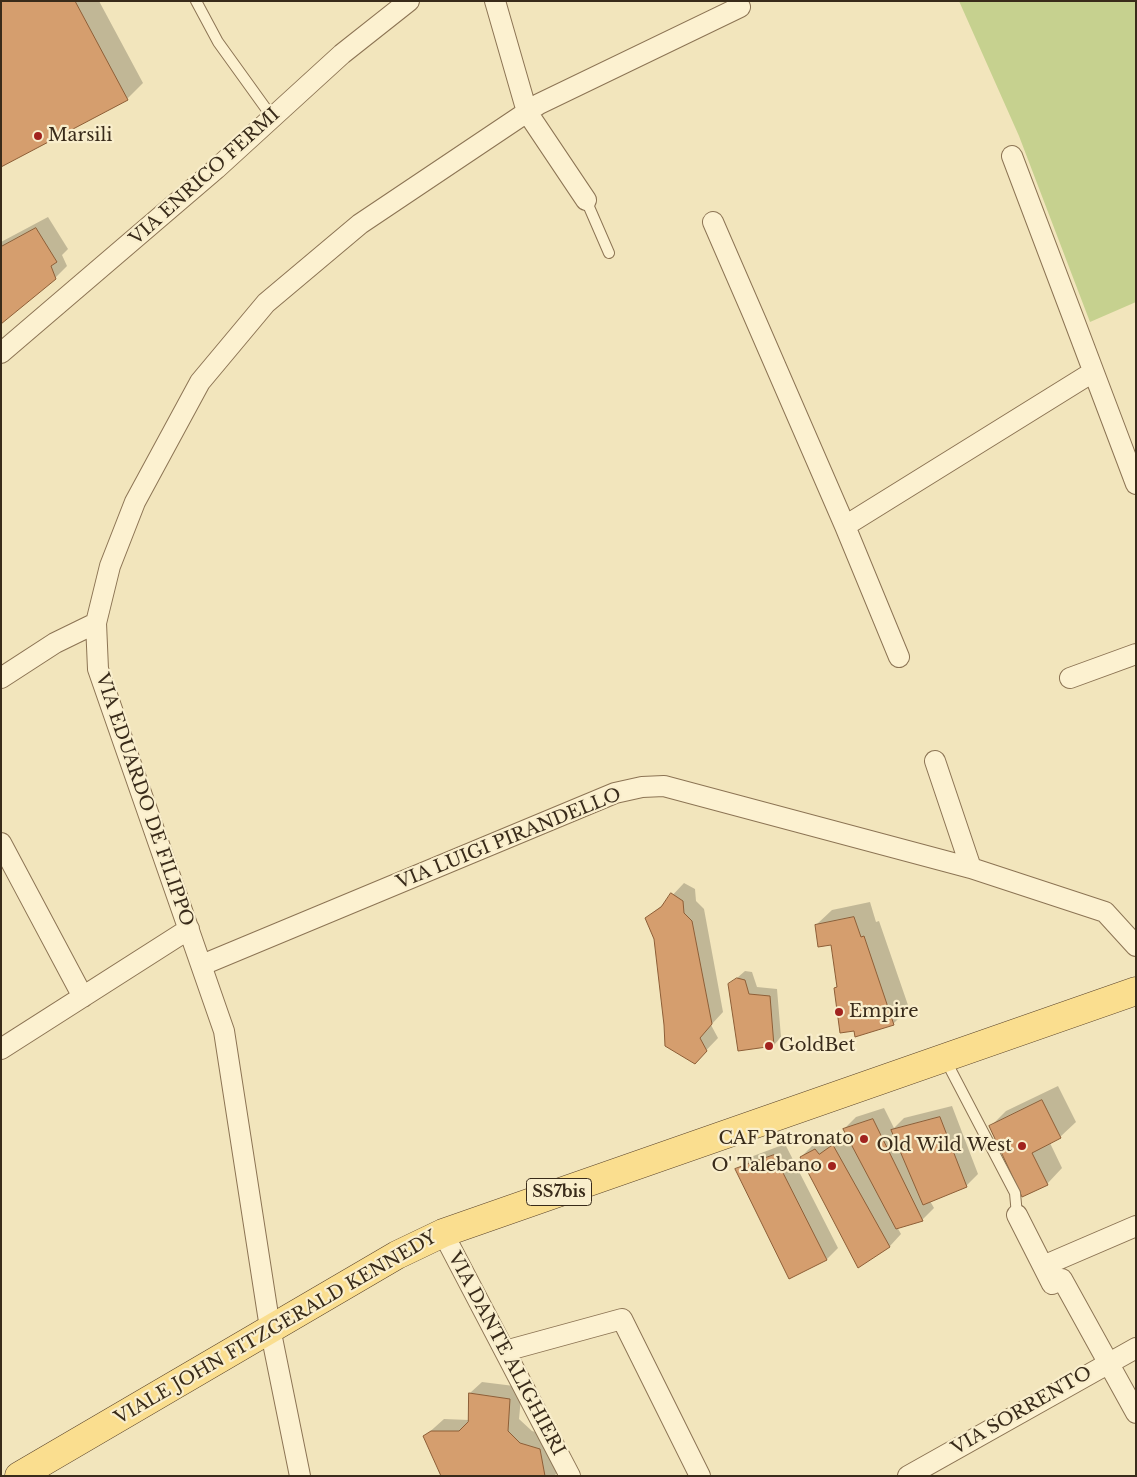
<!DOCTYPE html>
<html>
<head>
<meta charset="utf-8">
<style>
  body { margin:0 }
  #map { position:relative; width:1137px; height:1477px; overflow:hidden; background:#f2e5bc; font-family:"Libre Baskerville",serif }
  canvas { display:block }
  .frame { position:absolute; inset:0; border:2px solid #392b1a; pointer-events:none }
</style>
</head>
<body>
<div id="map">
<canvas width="1137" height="1477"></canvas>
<div class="frame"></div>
</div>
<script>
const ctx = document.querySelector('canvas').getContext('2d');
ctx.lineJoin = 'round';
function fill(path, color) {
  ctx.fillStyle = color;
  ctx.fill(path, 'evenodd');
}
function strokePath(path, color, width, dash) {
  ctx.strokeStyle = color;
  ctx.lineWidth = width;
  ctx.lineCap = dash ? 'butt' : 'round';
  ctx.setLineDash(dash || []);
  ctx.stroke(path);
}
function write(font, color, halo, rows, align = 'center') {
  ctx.font = font + ' "Libre Baskerville",serif';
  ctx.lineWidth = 4.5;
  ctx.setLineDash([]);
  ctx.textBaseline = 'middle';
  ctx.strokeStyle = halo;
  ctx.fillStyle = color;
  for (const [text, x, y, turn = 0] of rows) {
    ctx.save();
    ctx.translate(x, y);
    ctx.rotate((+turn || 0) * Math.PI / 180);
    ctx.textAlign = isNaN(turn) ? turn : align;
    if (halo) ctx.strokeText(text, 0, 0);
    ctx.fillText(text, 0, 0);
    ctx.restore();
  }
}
fill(new Path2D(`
  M 959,1 L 1136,1 L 1136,302 L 1090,322 L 1019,136 Z`), '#c6d18f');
fill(new Path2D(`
  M 1,1 L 99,1 L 143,83 L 127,99 Z
  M 48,217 L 68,249 L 62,255 L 67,266 L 55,278 L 1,323 L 1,242 Z
  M 684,883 L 695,889 L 696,901 L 704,909 L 723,1012 L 711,1025 L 718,1038 L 695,1062 L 655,939 L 647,918 L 668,900 Z
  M 870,902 L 876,922 L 879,921 L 909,1008 L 893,1024 L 855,1029 L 835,989 L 838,986 L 832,944 L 816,925 L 832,910 Z
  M 745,971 L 752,972 L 757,987 L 777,989 L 781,1037 L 774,1045 L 729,985 Z
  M 1058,1086 L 1076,1122 L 1060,1137 L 1050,1143 L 1062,1168 L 1047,1184 L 990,1127 L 1006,1111 Z
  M 952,1106 L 978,1174 L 966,1186 L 930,1201 L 934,1208 L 922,1220 L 897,1227 L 901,1234 L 890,1246 L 858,1266 L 801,1157 L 813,1145 L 827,1138 L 831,1143 L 846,1133 L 844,1129 L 856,1117 L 884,1108 L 894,1128 L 904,1118 Z
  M 785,1144 L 838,1248 L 827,1259 L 737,1170 L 748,1158 Z
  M 482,1382 L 522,1387 L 519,1419 L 532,1431 L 552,1437 L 558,1472 L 554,1476 L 443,1476 L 425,1436 L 444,1419 L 469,1420 L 470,1393 Z`), '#0003');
const building = new Path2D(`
  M 1,1 L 75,1 L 128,100 L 1,167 Z
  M 36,228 L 57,262 L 51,266 L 56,279 L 1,324 L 1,247 Z
  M 671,893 L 683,901 L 684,913 L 692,921 L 712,1024 L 700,1038 L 707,1051 L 695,1064 L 665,1046 L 664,1025 L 654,939 L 645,918 L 661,907 Z
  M 854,917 L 861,937 L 864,936 L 894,1025 L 855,1037 L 854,1031 L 840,1033 L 834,988 L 837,987 L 831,945 L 818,947 L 815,925 Z
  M 737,978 L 745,980 L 749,994 L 770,996 L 774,1046 L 738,1051 L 728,984 Z
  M 1042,1100 L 1061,1138 L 1032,1153 L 1048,1185 L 1022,1197 L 989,1126 Z
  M 940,1117 L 967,1187 L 923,1205 L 891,1130 Z
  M 873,1119 L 923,1221 L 896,1229 L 843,1129 Z
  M 833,1145 L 890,1247 L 858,1268 L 800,1157 L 815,1149 L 819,1154 Z
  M 774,1155 L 827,1260 L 789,1279 L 735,1169 Z
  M 469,1393 L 510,1399 L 508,1431 L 520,1443 L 540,1449 L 545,1476 L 441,1476 L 423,1436 L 431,1431 L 459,1431 L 468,1422 Z`);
fill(building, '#d59e6e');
strokePath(building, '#8d5e37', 1);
const lane = new Path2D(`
  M 196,1 L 218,42 L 272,117
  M 586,200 L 609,253
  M 945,1059 L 1015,1193 L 1017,1215`);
const street = new Path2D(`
  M 495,1 L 527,112 L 586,200
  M 1012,156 L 1136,484
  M 713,222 L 845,526 L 899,657
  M 1,353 L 216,169 L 342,54 L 409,1
  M 845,526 L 1093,372
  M 1,678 L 55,643 L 96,623
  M 1070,678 L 1136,654
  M 935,761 L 971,868
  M 1,843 L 83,997
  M 202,965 L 615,793 L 642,787 L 664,786 L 971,868 L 1105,912 L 1136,946
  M 1,1049 L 189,929
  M 1017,1215 L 1052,1284 L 1062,1279 L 1136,1413
  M 443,1233 L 570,1476
  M 1043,1266 L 1136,1226
  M 505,1351 L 622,1319 L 700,1476
  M 300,1476 L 270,1328 L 224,1031 L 98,669 L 96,623 L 110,566 L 135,502 L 200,382 L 266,303 L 360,224 L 539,104 L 740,7
  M 908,1476 L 1136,1348`);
const primary = new Path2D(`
  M 19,1476 L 397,1255 L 443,1233 L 1136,991`);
strokePath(lane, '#8c7454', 12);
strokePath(street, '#8c7454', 22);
strokePath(primary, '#584129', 29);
strokePath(lane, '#fcf1d0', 10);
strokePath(street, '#fcf1d0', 20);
strokePath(primary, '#fade8f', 28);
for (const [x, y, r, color] of [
  [38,136,5,"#a1231e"],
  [839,1012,5,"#a1231e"],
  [769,1046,5,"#a1231e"],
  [864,1139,5,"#a1231e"],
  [1022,1146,5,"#a1231e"],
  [832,1166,5,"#a1231e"]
]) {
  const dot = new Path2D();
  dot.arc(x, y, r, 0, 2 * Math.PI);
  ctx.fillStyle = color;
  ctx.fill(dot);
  strokePath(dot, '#f9eecc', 2);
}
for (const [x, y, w] of [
  [559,1192,65]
]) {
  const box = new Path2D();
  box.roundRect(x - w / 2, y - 13.5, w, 27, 4);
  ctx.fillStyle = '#f9eecc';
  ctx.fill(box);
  strokePath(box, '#392b1a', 1);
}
write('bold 16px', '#392b1a', null, [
  ["SS7bis",559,1192]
]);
write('18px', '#392b1a', '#f9eecc', [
  ["Marsili",48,136],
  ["Empire",849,1012],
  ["GoldBet",779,1046],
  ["CAF Patronato",854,1139,"right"],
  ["Old Wild West",1012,1146,"right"],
  ["O' Talebano",822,1166,"right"]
], 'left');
write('18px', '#392b1a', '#f9eecc', [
  ["VIA ENRICO FERMI",205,177,-42],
  ["VIA EDUARDO DE FILIPPO",144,800,71],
  ["VIA LUIGI PIRANDELLO",509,839,-22],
  ["VIALE JOHN FITZGERALD KENNEDY",276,1328,-30],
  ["VIA DANTE ALIGHIERI",506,1354,62],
  ["VIA SORRENTO",1022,1411,-30]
]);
</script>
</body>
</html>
